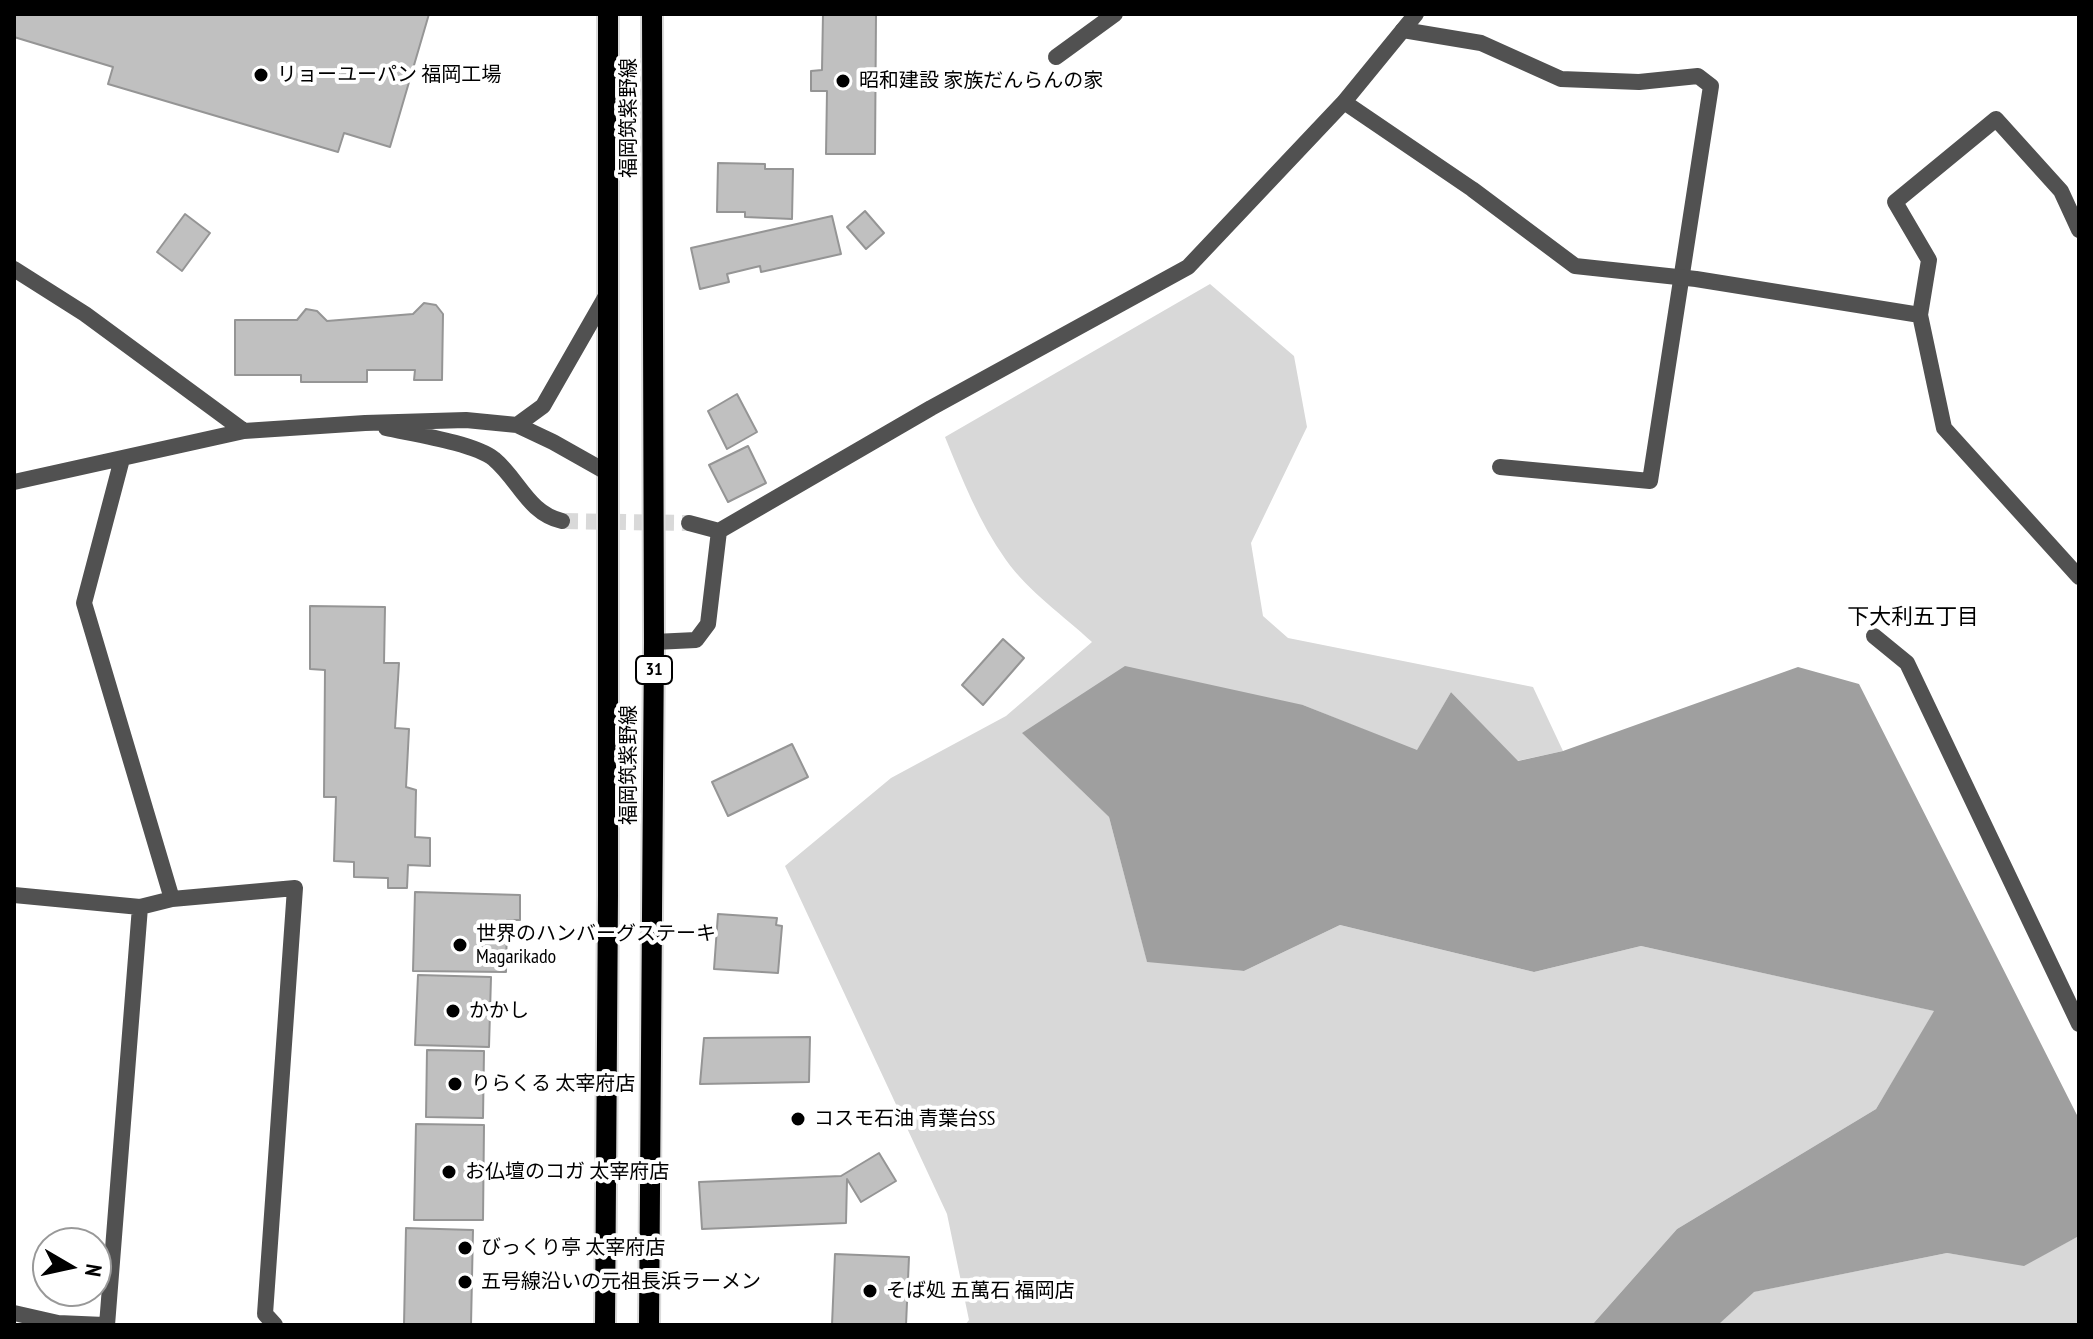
<!DOCTYPE html>
<html>
<head>
<meta charset="utf-8">
<style>
  body { margin:0 }
  #map { position:relative; width:2093px; height:1339px; overflow:hidden; background:#fff; font-family:"PT Sans Narrow",sans-serif }
  canvas { display:block }
  .frame { position:absolute; inset:0; border:16px solid #000; pointer-events:none }
  .north { position:absolute; left:32px; top:1227px; width:80px; height:80px; box-sizing:border-box; background:#fff; border:2px solid #999; border-radius:50%; rotate:99deg; font-size:22px; font-weight:700; line-height:32px; text-align:center; color:#000 }
  .north::after { content:''; display:block; margin:auto; width:28px; height:36px; background:#000; clip-path:polygon(50% 0,100% 100%,50% 72%,0 100%) }
</style>
</head>
<body>
<div id="map">
<canvas width="2093" height="1339"></canvas>
<div class="frame"></div>
<div class="north">N</div>
</div>
<script>
const ctx = document.querySelector('canvas').getContext('2d');
ctx.lineJoin = 'round';
function fill(path, color) {
  ctx.fillStyle = color;
  ctx.fill(path, 'evenodd');
}
function strokePath(path, color, width, dash) {
  ctx.strokeStyle = color;
  ctx.lineWidth = width;
  ctx.lineCap = dash ? 'butt' : 'round';
  ctx.setLineDash(dash || []);
  ctx.stroke(path);
}
function write(font, color, halo, rows, align = 'center') {
  ctx.font = font + ' "PT Sans Narrow","Noto Sans JP",sans-serif';
  ctx.lineWidth = 8;
  ctx.setLineDash([]);
  ctx.textBaseline = 'middle';
  ctx.strokeStyle = halo;
  ctx.fillStyle = color;
  for (const [text, x, y, turn = 0] of rows) {
    ctx.save();
    ctx.translate(x, y);
    ctx.rotate((+turn || 0) * Math.PI / 180);
    ctx.textAlign = isNaN(turn) ? turn : align;
    if (halo) ctx.strokeText(text, 0, 0);
    ctx.fillText(text, 0, 0);
    ctx.restore();
  }
}
fill(new Path2D(`
  M 1210,284 L 1294,356 L 1307,427 L 1251,543 L 1263,616 L 1288,638 L 1533,687 L 1563,751 L 1517,761 L 1451,692 L 1417,751 L 1303,705 L 1023,733 L 1109,817 L 1147,961 L 1244,971 L 1340,925 L 1534,972 L 1641,946 L 1935,1011 L 1876,1109 L 1677,1229 L 1592,1325 L 965,1325 L 969,1320 L 947,1214 L 785,866 L 891,778 L 1006,716 L 1092,642 C 1064,616 1029,592 1006,560 C 979,522 962,479 945,437 Z
  M 2079,1236 L 2079,1325 L 1718,1325 L 1753,1292 L 1947,1253 L 2024,1265 Z`), '#d8d8d8');
fill(new Path2D(`
  M 1125,666 L 1303,705 L 1417,750 L 1451,692 L 1518,761 L 1563,751 L 1798,667 L 1859,684 L 2079,1119 L 2079,1236 L 2024,1266 L 1947,1253 L 1754,1292 L 1718,1325 L 1592,1325 L 1677,1229 L 1876,1109 L 1934,1011 L 1641,946 L 1534,972 L 1340,925 L 1244,971 L 1147,962 L 1109,817 L 1022,733 Z`), '#9f9f9f');
const building = new Path2D(`
  M 14,14 L 429,14 L 390,147 L 344,133 L 338,152 L 108,84 L 113,67 L 14,37 Z
  M 823,14 L 876,14 L 875,154 L 826,154 L 827,91 L 811,91 L 811,71 L 822,70 Z
  M 718,163 L 765,164 L 765,169 L 793,169 L 792,219 L 745,217 L 745,212 L 717,212 Z
  M 865,211 L 884,233 L 866,249 L 847,227 Z
  M 185,214 L 210,233 L 182,271 L 157,252 Z
  M 832,216 L 841,254 L 761,272 L 760,266 L 727,274 L 729,282 L 700,289 L 691,248 Z
  M 424,303 L 436,305 L 443,314 L 442,380 L 414,380 L 415,370 L 367,370 L 367,382 L 301,382 L 301,375 L 235,375 L 235,320 L 297,320 L 306,309 L 317,311 L 327,321 L 413,314 Z
  M 737,394 L 757,432 L 727,449 L 708,411 Z
  M 748,446 L 766,483 L 728,502 L 709,465 Z
  M 310,606 L 385,607 L 384,663 L 399,663 L 395,728 L 409,729 L 406,787 L 416,790 L 415,837 L 430,838 L 430,866 L 408,865 L 407,888 L 388,888 L 388,878 L 354,877 L 354,862 L 334,861 L 336,797 L 324,797 L 325,670 L 310,669 Z
  M 1003,639 L 1024,658 L 983,705 L 962,685 Z
  M 792,744 L 808,777 L 728,816 L 712,782 Z
  M 415,892 L 520,895 L 520,920 L 507,920 L 506,972 L 413,971 Z
  M 718,914 L 777,918 L 776,925 L 782,926 L 778,973 L 714,969 Z
  M 418,975 L 491,977 L 489,1047 L 415,1045 Z
  M 810,1037 L 809,1082 L 700,1084 L 704,1038 Z
  M 427,1050 L 484,1051 L 483,1118 L 426,1117 Z
  M 416,1124 L 484,1125 L 483,1220 L 414,1220 Z
  M 879,1153 L 896,1181 L 861,1202 L 847,1179 L 846,1223 L 702,1229 L 699,1182 L 841,1176 Z
  M 406,1228 L 473,1230 L 471,1325 L 404,1325 Z
  M 835,1254 L 909,1257 L 906,1325 L 832,1325 Z`);
fill(building, '#c0c0c0');
strokePath(building, '#959595', 2);
strokePath(new Path2D(`
  M 562,521 L 689,523`), '#d9d9d9', 16, [16, 8]);
const primary = new Path2D(`
  M 605,1325 L 608,895 L 608,14
  M 649,1325 L 654,642 L 652,14`);
strokePath(primary, '#dbdbdb', 24);
strokePath(new Path2D(`
  M 1403,30 L 1481,43 L 1561,79 L 1639,82 L 1698,76 L 1711,86 L 1650,481 L 1500,467`), '#515151', 16);
strokePath(new Path2D(`
  M 1056,57 L 1115,14
  M 1344,102 L 1472,189 L 1575,266 L 1696,279 L 1920,315
  M 2079,230 L 2061,191 L 1996,119 L 1895,202 L 1929,260 L 1920,315 L 1944,428 L 2079,577
  M 14,269 L 85,314 L 244,431
  M 517,425 L 543,406 L 606,296
  M 386,428 C 413,434 474,443 494,459 C 519,480 528,513 562,521
  M 122,459 L 84,603 L 172,899
  M 14,482 L 244,431 L 365,423 L 466,420 L 517,425 L 553,442 L 608,473
  M 689,523 L 719,531 L 931,408 L 1188,267 L 1344,102 L 1416,14
  M 1874,636 L 1907,663 L 2079,1024
  M 654,642 L 696,640 L 708,624 L 719,531
  M 14,895 L 140,907 L 172,899 L 295,888 L 265,1314 L 275,1325
  M 14,1313 L 58,1323 L 104,1325
  M 107,1325 L 140,907`), '#515151', 16);
strokePath(primary, '#000', 20);
for (const [x, y, r, color] of [
  [261,75,8,"#000"],
  [843,81,8,"#000"],
  [460,945,8,"#000"],
  [453,1011,8,"#000"],
  [455,1084,8,"#000"],
  [798,1119,8,"#000"],
  [449,1172,8,"#000"],
  [465,1248,8,"#000"],
  [465,1282,8,"#000"],
  [870,1291,8,"#000"]
]) {
  const dot = new Path2D();
  dot.arc(x, y, r, 0, 2 * Math.PI);
  ctx.fillStyle = color;
  ctx.fill(dot);
  strokePath(dot, '#fff', 3);
}
for (const [x, y, w] of [
  [654,670,36]
]) {
  const box = new Path2D();
  box.roundRect(x - w / 2, y - 14, w, 28, 6);
  ctx.fillStyle = '#fff';
  ctx.fill(box);
  strokePath(box, '#000', 2);
}
write('bold 18px', '#000', null, [
  ["31",654,670]
]);
write('20px', '#000', '#fff', [
  ["リョーユーパン 福岡工場",277,75],
  ["昭和建設 家族だんらんの家",859,81],
  ["世界のハンバーグステーキ",476,934],
  ["Magarikado",476,957],
  ["かかし",469,1011],
  ["りらくる 太宰府店",471,1084],
  ["コスモ石油 青葉台SS",814,1119],
  ["お仏壇のコガ 太宰府店",465,1172],
  ["びっくり亭 太宰府店",481,1248],
  ["五号線沿いの元祖長浜ラーメン",481,1282],
  ["そば処 五萬石 福岡店",886,1291]
], 'left');
write('20px', '#000', '#fff', [
  ["福岡筑紫野線",629,118,-90],
  ["福岡筑紫野線",629,765,-90]
]);
write('22px', '#000', '#fff', [
  ["下大利五丁目",1913,618]
]);
</script>
</body>
</html>
